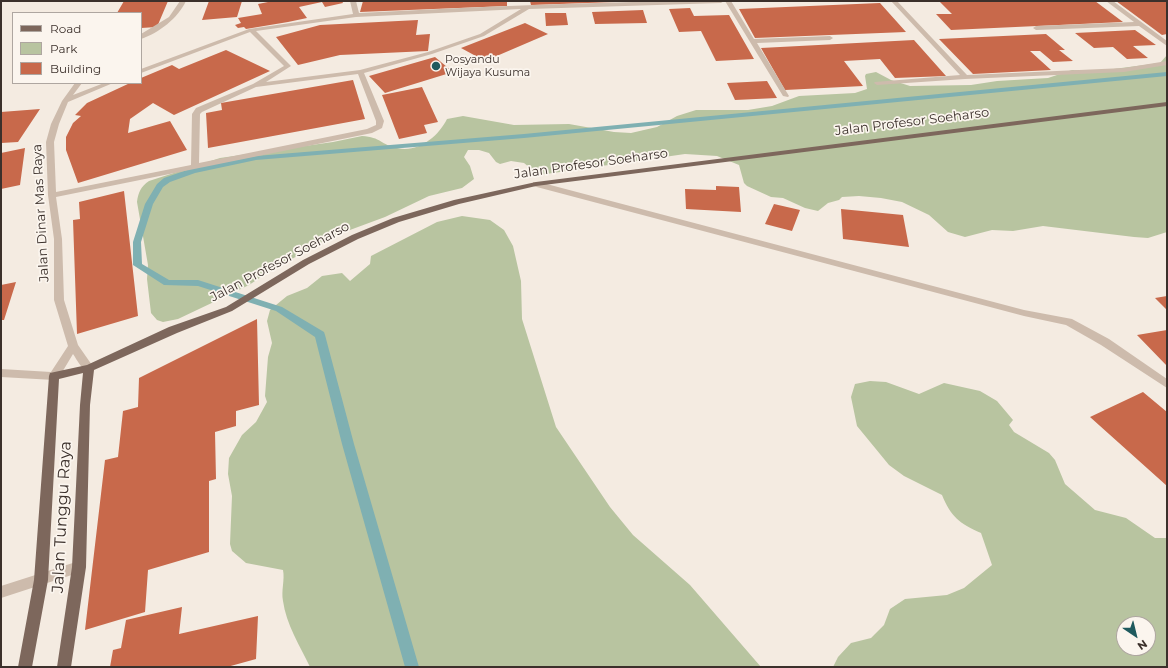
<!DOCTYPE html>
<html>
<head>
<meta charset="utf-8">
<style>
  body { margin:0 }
  #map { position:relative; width:1168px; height:668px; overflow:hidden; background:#f4ebe1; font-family:Montserrat,sans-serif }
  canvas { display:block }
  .frame { position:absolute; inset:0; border:2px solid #3b302b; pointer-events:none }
  .legend { position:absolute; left:12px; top:12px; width:130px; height:72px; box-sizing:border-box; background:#fbf5ee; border:1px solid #aea6a0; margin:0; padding:5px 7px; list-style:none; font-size:12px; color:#3b302b }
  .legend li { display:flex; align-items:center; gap:8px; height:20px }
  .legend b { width:20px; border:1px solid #aea6a0 }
  .north { position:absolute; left:1116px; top:616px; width:40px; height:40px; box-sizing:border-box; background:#fbf5ee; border:1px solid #aea6a0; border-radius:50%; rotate:145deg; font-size:11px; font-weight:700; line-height:16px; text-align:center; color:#3b302b }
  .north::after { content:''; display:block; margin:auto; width:14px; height:18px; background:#1f5a5e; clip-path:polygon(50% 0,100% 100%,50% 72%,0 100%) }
</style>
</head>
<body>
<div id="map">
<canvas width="1168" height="668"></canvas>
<div class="frame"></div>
<ul class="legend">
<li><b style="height:5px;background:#7d675c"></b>Road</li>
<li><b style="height:11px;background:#b8c4a0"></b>Park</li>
<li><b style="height:11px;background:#c8694b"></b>Building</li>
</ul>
<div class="north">N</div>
</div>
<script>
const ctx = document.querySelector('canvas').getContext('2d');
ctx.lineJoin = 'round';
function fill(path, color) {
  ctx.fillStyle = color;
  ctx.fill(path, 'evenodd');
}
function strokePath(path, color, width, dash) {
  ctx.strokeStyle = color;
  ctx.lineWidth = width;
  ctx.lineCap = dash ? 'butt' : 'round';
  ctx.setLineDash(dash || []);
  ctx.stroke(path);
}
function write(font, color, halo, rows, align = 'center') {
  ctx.font = font + ' Montserrat,sans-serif';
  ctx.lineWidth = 3.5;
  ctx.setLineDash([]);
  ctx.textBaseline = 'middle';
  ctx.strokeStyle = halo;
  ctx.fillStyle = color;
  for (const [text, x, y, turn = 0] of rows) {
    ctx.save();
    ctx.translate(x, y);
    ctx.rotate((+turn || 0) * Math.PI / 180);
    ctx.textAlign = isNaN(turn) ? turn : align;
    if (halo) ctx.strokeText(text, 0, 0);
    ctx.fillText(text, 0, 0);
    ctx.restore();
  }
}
fill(new Path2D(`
  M 1167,55 L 1167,232 L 1148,238 L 1134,237 L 1043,226 L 1013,231 L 992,230 L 965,237 L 948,232 L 929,215 L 902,202 L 881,198 L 859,196 L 842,197 L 839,200 L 828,203 L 818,211 L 805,208 L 783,198 L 771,197 L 747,186 L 744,183 L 739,165 L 717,156 L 685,154 L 539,175 L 524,163 L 511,161 L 500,164 L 496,162 L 489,153 L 479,150 L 468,150 L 464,157 L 470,166 L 474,179 L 462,188 L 429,196 L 385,217 L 331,237 L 267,273 L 249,285 L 218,300 L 178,319 L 163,322 L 157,320 L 151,313 L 147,279 L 148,265 L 137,202 C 138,193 141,186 149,181 L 220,158 L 333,142 L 362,136 C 381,137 381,145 397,148 C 418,153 438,137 447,119 L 463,116 L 514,125 L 569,124 L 614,132 L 631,133 L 657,127 L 677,116 L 696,110 L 748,110 L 772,106 L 799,96 L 855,93 L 867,89 L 865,76 L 866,74 L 876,72 L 891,80 L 910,86 L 971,85 L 997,81 L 1048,78 L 1072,70 L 1098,71 L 1160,63 Z
  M 462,216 L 490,220 L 504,230 L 513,246 L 521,281 L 522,319 L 556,427 L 610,507 L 633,535 L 690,585 L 761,667 L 310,667 C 300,646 286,624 283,601 C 281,590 285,580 283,570 L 246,563 L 232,551 L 230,544 L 232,496 L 228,474 L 229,458 L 242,435 L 256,422 L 267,402 L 265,396 L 268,357 L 272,343 L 267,321 L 270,310 L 287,296 L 307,288 L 322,276 L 342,273 L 350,281 L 370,264 L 371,256 L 437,222 Z
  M 870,381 L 886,382 L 919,394 L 944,383 L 980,391 L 997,401 L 1013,420 L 1009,425 L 1014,432 L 1049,453 L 1055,460 L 1065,484 L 1095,510 L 1126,518 L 1155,538 L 1167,538 L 1167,667 L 833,667 L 838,657 L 851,643 L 871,638 L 884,625 L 890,609 L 905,599 L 947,595 L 964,588 L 992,565 L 981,533 C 959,523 951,517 942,495 L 904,476 L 889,465 L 857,426 L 851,397 L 855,384 ZM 1124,624 L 1148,624 L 1148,648 L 1124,648 Z`), '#b8c4a0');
fill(new Path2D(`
  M 1167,72 L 1167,76 L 524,138 L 256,160 L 195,173 L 170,182 L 163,187 L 153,204 L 141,242 L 142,264 L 169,280 L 198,280 L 282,307 L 324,332 L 325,335 L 354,444 L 419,667 L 405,667 L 342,444 L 315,337 L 276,311 L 198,286 L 164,285 L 133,265 L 133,242 L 145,204 L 157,184 L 164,178 L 190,169 L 256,156 L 524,134 Z`), '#7fb0b2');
fill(new Path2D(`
  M 124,1 L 168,1 L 157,27 L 141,28 L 141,13 L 117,13 Z
  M 209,1 L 242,1 L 237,17 L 202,20 Z
  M 273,1 L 342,1 L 343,3 L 325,7 L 322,2 L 299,7 L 307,18 L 288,22 L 246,29 L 244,27 L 238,28 L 235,25 L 241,23 L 238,18 L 262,14 L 258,4 Z
  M 363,1 L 507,1 L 507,6 L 360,12 Z
  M 530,1 L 616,1 L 616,2 L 531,5 Z
  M 939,1 L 1095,1 L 1123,22 L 951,30 L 936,14 L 952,14 Z
  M 1116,1 L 1167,1 L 1167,34 L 1162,35 Z
  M 880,3 L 906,32 L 755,38 L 739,9 Z
  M 690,8 L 694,16 L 729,15 L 754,59 L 716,61 L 701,31 L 679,32 L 669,9 Z
  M 643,10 L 647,23 L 595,24 L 592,12 Z
  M 545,13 L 566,13 L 568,25 L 546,26 Z
  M 418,20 L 416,35 L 430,34 L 428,51 L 340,55 L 298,65 L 276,37 L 320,25 Z
  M 525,23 L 548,34 L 485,61 L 461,48 Z
  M 1135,30 L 1156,45 L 1133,46 L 1148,58 L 1127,59 L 1113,47 L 1094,48 L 1075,33 Z
  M 1046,34 L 1065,50 L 1059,50 L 1073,61 L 1053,62 L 1040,51 L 1030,51 L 1051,70 L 973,74 L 939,39 Z
  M 914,40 L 946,76 L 895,78 L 880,59 L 844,61 L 863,86 L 785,90 L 761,48 Z
  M 226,50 L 270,71 L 174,115 L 153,103 L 130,119 L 128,133 L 170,121 L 187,150 L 78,183 L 66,150 L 66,137 L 73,123 L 81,116 L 75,115 L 87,103 L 130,83 L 141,83 L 141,78 L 172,65 L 179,69 Z
  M 435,57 L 453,72 L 385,93 L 369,76 Z
  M 353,80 L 365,119 L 208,148 L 206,113 L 222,110 L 221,103 Z
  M 767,81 L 777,98 L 735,100 L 727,83 Z
  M 422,87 L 438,122 L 424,125 L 427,133 L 399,139 L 382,95 Z
  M 40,109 L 18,142 L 1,143 L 1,112 Z
  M 25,148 L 20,185 L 1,189 L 1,153 Z
  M 716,186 L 739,187 L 741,212 L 686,209 L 685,189 L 716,190 Z
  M 124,191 L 138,316 L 77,334 L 73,220 L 80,219 L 79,202 Z
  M 774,204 L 800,210 L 792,231 L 765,224 Z
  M 841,209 L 903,215 L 909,247 L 843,239 Z
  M 16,282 L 4,320 L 1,320 L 1,285 Z
  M 1167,296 L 1167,310 L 1155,298 Z
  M 257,319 L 259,405 L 236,411 L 236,426 L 215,432 L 216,479 L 209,481 L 209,552 L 148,570 L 145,612 L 85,630 L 105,460 L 118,457 L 123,411 L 138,407 L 139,378 Z
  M 1167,330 L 1167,366 L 1137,335 Z
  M 1143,392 L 1167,412 L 1167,486 L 1090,417 Z
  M 182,607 L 179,634 L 258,616 L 256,659 L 227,667 L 110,667 L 113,650 L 121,648 L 126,620 Z`), '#c8694b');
fill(new Path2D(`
  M 180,1 L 186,1 C 178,18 159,33 141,39 L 141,34 L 169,17 Z
  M 350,1 L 356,1 L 359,13 C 480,7 602,1 724,1 L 721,3 L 529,9 L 484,36 L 432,54 L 364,73 L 384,121 L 382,128 L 372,133 L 56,197 L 62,239 L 64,300 L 78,345 L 94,368 L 93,371 C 83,374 78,361 73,354 L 58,379 L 54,380 L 1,377 L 1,369 L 51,372 L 68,346 L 54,300 L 54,239 L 48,195 L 46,142 L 51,124 L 62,101 L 75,83 L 82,83 L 73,95 L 104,83 L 113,83 L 68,102 L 59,124 L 54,142 L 56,192 L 191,165 L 192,114 L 196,108 L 253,84 L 284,66 L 250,32 L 141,73 L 141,69 L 249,29 L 353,14 ZM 521,9 L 480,34 L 428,52 L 360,70 L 266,82 L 291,66 L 256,31 L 356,17 ZM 358,74 L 376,121 L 376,125 L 367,129 L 199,163 L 200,114 L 202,112 L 256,87 Z
  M 725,1 L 731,1 L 754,39 L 830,36 L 833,38 L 830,40 L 757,43 L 789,96 L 788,97 L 783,96 Z
  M 891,1 L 897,1 L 967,75 L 1124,68 L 1167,61 L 1167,65 L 1124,72 L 965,79 L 877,85 L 874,83 L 875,82 L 960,75 Z
  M 1106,1 L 1113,1 L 1167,41 L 1167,46 L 1139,26 L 1036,30 L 1033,28 L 1036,26 L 1134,22 Z
  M 533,182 L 539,182 L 1024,310 L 1072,319 L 1109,339 L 1167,379 L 1167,388 L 1101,345 L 1066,325 L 1024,316 L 533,186 Z
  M 79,561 L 84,563 L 86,567 L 84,571 L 1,598 L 1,586 Z`), '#cdbbac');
fill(new Path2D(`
  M 1167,102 L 1167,106 L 536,186 L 459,204 L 399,222 L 358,239 L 309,264 L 232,311 L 177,333 L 94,370 L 90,405 L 86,567 L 71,667 L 57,667 L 72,567 L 80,405 L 83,373 L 59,379 L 48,580 L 32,667 L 18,667 L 34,580 L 49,376 L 50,373 L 87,365 L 169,327 L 226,307 L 303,260 L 352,235 L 393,218 L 454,200 L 536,182 Z`), '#7d675c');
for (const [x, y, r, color] of [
  [436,66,5,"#1f5a5e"]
]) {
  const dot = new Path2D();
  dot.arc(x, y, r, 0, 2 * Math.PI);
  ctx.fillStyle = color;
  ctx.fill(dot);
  strokePath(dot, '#fbf5ee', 1.5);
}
write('11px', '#3b302b', '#fbf5ee', [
  ["Posyandu",445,60],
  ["Wijaya Kusuma",445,73]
], 'left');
write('13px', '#3b302b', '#fbf5ee', [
  ["Jalan Profesor Soeharso",912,122,-7],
  ["Jalan Profesor Soeharso",591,164,-8],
  ["Jalan Dinar Mas Raya",41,213,-93],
  ["Jalan Profesor Soeharso",280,262,-28]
]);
write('16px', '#3b302b', '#fbf5ee', [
  ["Jalan Tunggu Raya",62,517,-87]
]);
</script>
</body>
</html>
